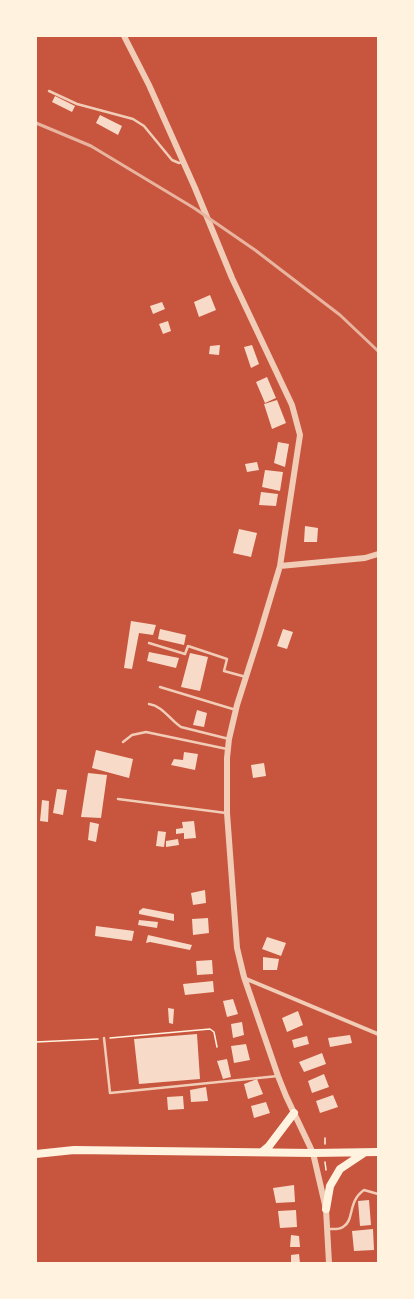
<!DOCTYPE html>
<html>
<head>
<meta charset="utf-8">
<style>
  body { margin:0 }
  #map { position:relative; width:414px; height:1299px; overflow:hidden; background:#c8553d; font-family:"PT Sans Narrow",sans-serif }
  canvas { display:block }
  .frame { position:absolute; inset:0; border:37px solid #fff3e0; pointer-events:none }
</style>
</head>
<body>
<div id="map">
<canvas width="414" height="1299"></canvas>
<div class="frame"></div>
</div>
<script>
const ctx = document.querySelector('canvas').getContext('2d');
ctx.lineJoin = 'round';
function fill(path, color) {
  ctx.fillStyle = color;
  ctx.fill(path, 'evenodd');
}
function strokePath(path, color, width, dash) {
  ctx.strokeStyle = color;
  ctx.lineWidth = width;
  ctx.lineCap = dash ? 'butt' : 'round';
  ctx.setLineDash(dash || []);
  ctx.stroke(path);
}
fill(new Path2D(`
  M 55,96 L 75,106 L 72,112 L 52,102 Z
  M 100,115 L 122,126 L 118,135 L 96,123 Z
  M 210,295 L 216,310 L 199,317 L 194,302 Z
  M 162,302 L 165,309 L 153,314 L 150,306 Z
  M 168,321 L 171,331 L 163,334 L 159,324 Z
  M 220,345 L 219,355 L 209,354 L 210,346 Z
  M 252,345 L 259,364 L 251,368 L 244,347 Z
  M 267,377 L 276,398 L 265,403 L 256,382 Z
  M 277,400 L 286,423 L 272,429 L 264,404 Z
  M 278,442 L 289,444 L 285,467 L 274,463 Z
  M 257,462 L 259,470 L 247,472 L 245,464 Z
  M 265,470 L 283,472 L 280,491 L 262,487 Z
  M 261,492 L 278,494 L 276,506 L 259,505 Z
  M 305,526 L 318,528 L 317,542 L 304,542 Z
  M 239,529 L 257,533 L 251,557 L 233,553 Z
  M 131,621 L 156,625 L 153,635 L 139,633 L 132,669 L 124,668 Z
  M 160,629 L 186,635 L 184,645 L 158,639 Z
  M 283,629 L 293,632 L 287,649 L 277,646 Z
  M 149,652 L 179,658 L 176,668 L 147,661 Z
  M 190,653 L 208,657 L 200,691 L 181,687 Z
  M 197,710 L 207,713 L 204,727 L 193,725 Z
  M 96,750 L 133,759 L 129,778 L 92,768 Z
  M 184,752 L 198,754 L 195,770 L 171,765 L 174,759 L 183,760 Z
  M 264,763 L 266,776 L 253,778 L 251,765 Z
  M 88,773 L 107,775 L 101,818 L 81,817 Z
  M 57,789 L 67,790 L 63,815 L 53,813 Z
  M 42,800 L 49,801 L 48,822 L 40,821 Z
  M 194,821 L 196,838 L 184,839 L 184,833 L 176,834 L 176,829 L 183,828 L 182,822 Z
  M 90,822 L 99,824 L 96,842 L 88,840 Z
  M 158,831 L 166,832 L 164,847 L 156,846 Z
  M 178,839 L 179,845 L 166,847 L 166,841 Z
  M 205,890 L 206,903 L 193,905 L 191,893 Z
  M 143,908 L 174,914 L 174,921 L 139,914 L 139,911 Z
  M 208,918 L 209,933 L 193,935 L 192,919 Z
  M 139,920 L 158,922 L 157,928 L 138,925 Z
  M 96,926 L 134,931 L 132,941 L 95,936 Z
  M 148,935 L 192,945 L 190,950 L 150,942 L 146,943 Z
  M 267,937 L 286,943 L 281,956 L 262,949 Z
  M 263,957 L 279,959 L 277,970 L 263,970 Z
  M 212,960 L 213,974 L 197,975 L 196,961 Z
  M 213,981 L 214,992 L 185,995 L 183,984 Z
  M 233,999 L 238,1014 L 227,1017 L 223,1001 Z
  M 168,1008 L 174,1009 L 173,1024 L 169,1023 Z
  M 298,1011 L 303,1025 L 287,1032 L 282,1018 Z
  M 242,1022 L 244,1035 L 233,1038 L 231,1024 Z
  M 197,1034 L 200,1079 L 139,1084 L 134,1039 Z
  M 350,1035 L 352,1043 L 330,1047 L 328,1038 Z
  M 307,1036 L 309,1044 L 294,1048 L 292,1040 Z
  M 246,1044 L 250,1060 L 234,1063 L 231,1046 Z
  M 322,1053 L 326,1064 L 304,1072 L 299,1062 Z
  M 227,1059 L 231,1077 L 223,1079 L 217,1061 Z
  M 324,1074 L 329,1087 L 312,1093 L 308,1081 Z
  M 257,1079 L 263,1094 L 248,1099 L 244,1084 Z
  M 206,1087 L 208,1101 L 191,1102 L 190,1090 Z
  M 333,1095 L 338,1107 L 320,1113 L 316,1101 Z
  M 183,1096 L 184,1109 L 168,1110 L 167,1097 Z
  M 266,1102 L 270,1113 L 254,1118 L 251,1106 Z
  M 294,1185 L 295,1202 L 276,1203 L 273,1188 Z
  M 369,1200 L 371,1225 L 360,1226 L 358,1201 Z
  M 296,1210 L 297,1227 L 280,1228 L 278,1211 Z
  M 373,1229 L 374,1250 L 354,1251 L 352,1231 Z
  M 291,1235 L 299,1236 L 300,1247 L 290,1247 Z
  M 299,1254 L 300,1263 L 291,1263 L 291,1255 Z`), '#f7dbc8');
strokePath(new Path2D(`
  M 110,1038 L 210,1029 L 214,1032 L 217,1047
  M 36,1042 L 98,1039
  M 325,1138 L 325,1144
  M 325,1162 L 326,1170`), '#fff3e0', 1.5);
strokePath(new Path2D(`
  M 49,91 L 77,104 L 133,119 L 144,126 L 172,160 L 179,163 L 182,162
  M 149,643 L 185,654 L 188,646 L 227,659 L 224,671 L 246,677
  M 160,687 L 236,710
  M 149,704 C 163,706 170,720 181,727 L 229,739
  M 123,742 L 132,735 L 146,732 L 227,749
  M 118,799 L 226,813
  M 104,1038 L 110,1093 L 278,1076
  M 328,1229 C 332,1229 339,1230 343,1227 C 355,1220 347,1202 364,1190 L 378,1194`), '#f1ccb7', 2.5);
strokePath(new Path2D(`
  M 244,978 L 378,1034`), '#f1ccb7', 4);
strokePath(new Path2D(`
  M 124,36 L 149,85 L 195,188 L 232,278 L 292,405 L 300,435 L 280,566 L 259,636 L 237,705 L 229,739 L 227,758 L 227,813 L 237,948 L 244,977 L 278,1076 L 286,1096 L 313,1153 L 326,1209 L 329,1263
  M 280,566 L 365,558 L 378,554`), '#f1ccb7', 6);
strokePath(new Path2D(`
  M 262,1152 L 269,1146 L 294,1113
  M 36,1154 L 74,1150 L 313,1153 L 378,1152
  M 326,1209 L 330,1186 L 340,1169 L 364,1153`), '#fff3e0', 8);
strokePath(new Path2D(`
  M 36,123 L 91,146 L 194,208 L 255,250 L 340,315 L 378,351`), '#e9b49f', 3);
</script>
</body>
</html>
